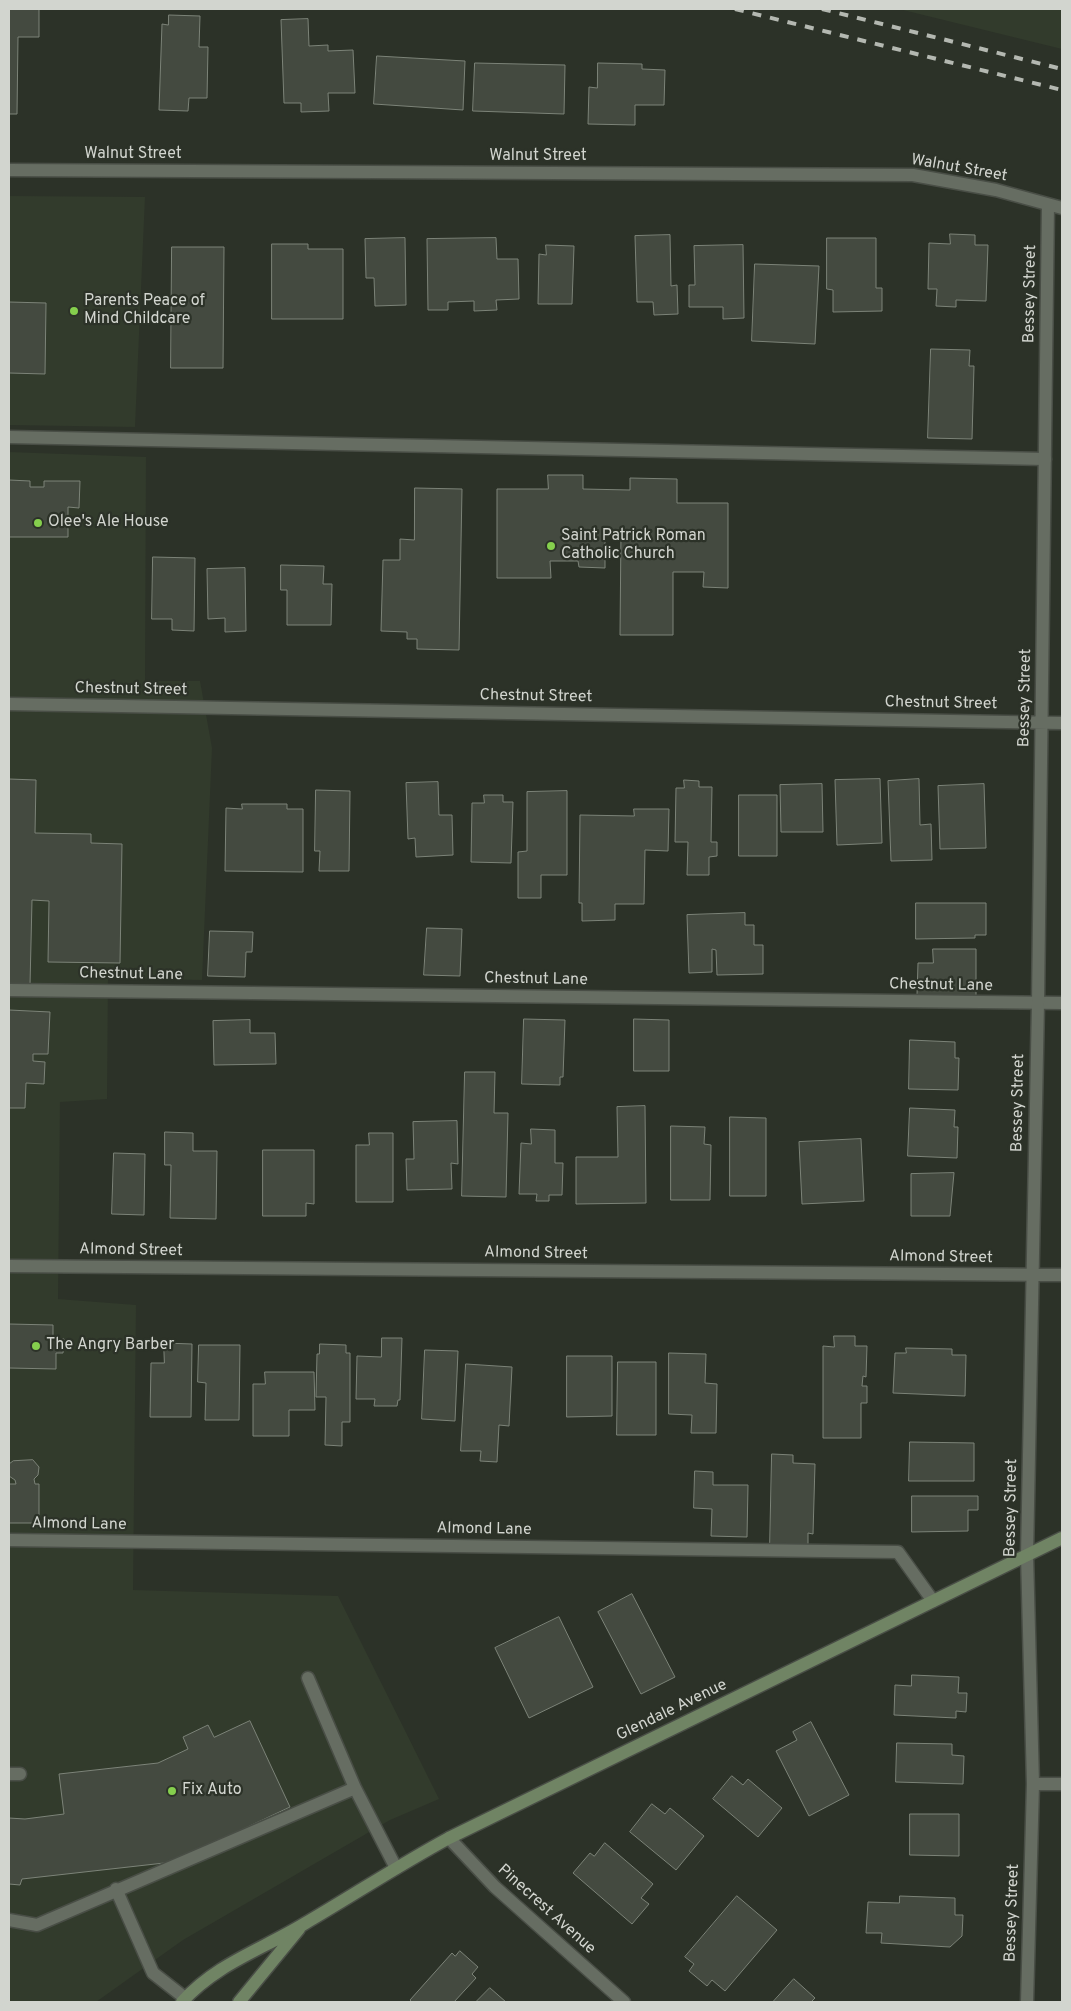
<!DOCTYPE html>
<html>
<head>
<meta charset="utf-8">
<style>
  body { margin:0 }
  #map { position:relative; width:1071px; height:2011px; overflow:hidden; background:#2c3228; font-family:Overpass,sans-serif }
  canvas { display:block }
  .frame { position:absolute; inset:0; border:10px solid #d2d5cf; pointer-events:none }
</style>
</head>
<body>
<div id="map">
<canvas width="1071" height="2011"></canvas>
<div class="frame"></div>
</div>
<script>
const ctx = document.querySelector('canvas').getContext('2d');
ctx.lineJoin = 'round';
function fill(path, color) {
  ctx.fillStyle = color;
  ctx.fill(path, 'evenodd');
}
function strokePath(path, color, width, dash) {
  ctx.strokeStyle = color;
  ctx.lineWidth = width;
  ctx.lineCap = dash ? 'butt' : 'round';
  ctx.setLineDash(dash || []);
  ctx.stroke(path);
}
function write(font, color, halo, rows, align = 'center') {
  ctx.font = font + ' Overpass,sans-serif';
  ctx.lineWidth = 4.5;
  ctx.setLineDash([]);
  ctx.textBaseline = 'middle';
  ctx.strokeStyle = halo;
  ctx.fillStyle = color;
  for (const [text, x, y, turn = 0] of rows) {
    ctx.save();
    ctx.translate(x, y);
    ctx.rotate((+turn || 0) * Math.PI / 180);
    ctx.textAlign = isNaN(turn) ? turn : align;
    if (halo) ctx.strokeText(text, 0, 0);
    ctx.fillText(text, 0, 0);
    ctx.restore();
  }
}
fill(new Path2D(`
  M 899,9 L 1062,9 L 1062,49 Z
  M 9,196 L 145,197 L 135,427 L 9,425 Z
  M 9,452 L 146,457 L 145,681 L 200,681 L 212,748 L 202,980 L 108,978 L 107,1099 L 60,1102 L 58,1299 L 136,1305 L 133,1590 L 338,1596 L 439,1799 L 390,1820 L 183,1940 L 96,2002 L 9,2002 Z`), '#323b2c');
const building = new Path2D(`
  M 9,9 L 39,9 L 39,37 L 18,37 L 17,114 L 9,114 Z
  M 169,15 L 200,16 L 199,47 L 208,47 L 207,98 L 189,98 L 188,111 L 159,110 L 162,24 L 168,25 Z
  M 308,19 L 309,46 L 328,45 L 328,51 L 353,50 L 355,93 L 328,93 L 329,111 L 301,112 L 301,103 L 284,103 L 281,20 Z
  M 377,56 L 465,61 L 463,110 L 374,104 Z
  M 475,63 L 565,65 L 564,114 L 473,111 Z
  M 598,63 L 642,64 L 642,69 L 665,70 L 664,105 L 635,105 L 635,125 L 588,124 L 589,87 L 597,88 Z
  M 950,234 L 975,235 L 975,245 L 988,245 L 986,301 L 956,300 L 956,307 L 936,306 L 937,289 L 928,289 L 929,243 L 950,244 Z
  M 670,235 L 671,286 L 677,285 L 678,314 L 654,315 L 653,302 L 637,302 L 635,236 Z
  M 405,238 L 406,305 L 375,306 L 374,278 L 366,278 L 365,239 Z
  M 496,238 L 497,259 L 518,259 L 519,299 L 496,300 L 497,310 L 474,311 L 474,301 L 448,302 L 448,310 L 428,310 L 427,239 Z
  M 827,238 L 876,238 L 876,288 L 882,288 L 882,311 L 833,312 L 833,290 L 827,289 Z
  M 272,244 L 308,244 L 308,249 L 343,249 L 343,319 L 272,319 Z
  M 546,245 L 574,246 L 572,304 L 538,304 L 539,254 L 546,255 Z
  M 743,245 L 744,318 L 723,319 L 723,307 L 689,307 L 689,285 L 695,285 L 694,246 Z
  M 172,247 L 224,247 L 223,368 L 171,368 Z
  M 755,264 L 819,266 L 815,344 L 752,341 Z
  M 9,302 L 46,303 L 45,374 L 9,373 Z
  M 931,349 L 970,350 L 969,366 L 974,366 L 972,439 L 928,438 Z
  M 548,475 L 583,475 L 583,489 L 630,490 L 630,478 L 677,479 L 677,503 L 728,503 L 728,588 L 703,587 L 704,572 L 673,572 L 673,635 L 620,635 L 621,531 L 605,531 L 605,568 L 579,567 L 578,561 L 550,561 L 551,578 L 497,578 L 497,489 L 548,489 Z
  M 9,480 L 30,481 L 30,487 L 44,487 L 44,481 L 80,481 L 79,508 L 68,507 L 68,537 L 9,537 Z
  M 415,488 L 462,489 L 459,650 L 417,649 L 417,639 L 407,639 L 407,632 L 381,631 L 383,560 L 400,560 L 400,539 L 414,540 Z
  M 153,557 L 195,558 L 194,631 L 172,630 L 172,619 L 152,619 Z
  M 281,565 L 324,566 L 323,584 L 332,584 L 331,625 L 287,625 L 287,590 L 281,590 Z
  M 245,568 L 246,631 L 225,632 L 225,618 L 208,619 L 207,569 Z
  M 9,779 L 36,780 L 35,833 L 91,834 L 91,843 L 122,844 L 120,963 L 48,962 L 49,901 L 32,900 L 30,985 L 9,984 Z
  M 880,779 L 882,843 L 837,845 L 835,780 Z
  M 919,779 L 920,825 L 931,824 L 932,860 L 891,861 L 888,781 Z
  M 684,780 L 699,781 L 699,787 L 712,787 L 711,842 L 717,842 L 717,856 L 709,857 L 709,875 L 687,875 L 688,842 L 675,842 L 676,788 L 684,788 Z
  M 438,782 L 439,815 L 452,815 L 453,855 L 416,857 L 415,838 L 408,839 L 406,783 Z
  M 822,784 L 823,832 L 781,832 L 780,785 Z
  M 984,784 L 986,848 L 940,849 L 938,786 Z
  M 316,790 L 350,791 L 349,871 L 319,871 L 320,851 L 315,851 Z
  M 567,791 L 567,875 L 541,875 L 541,898 L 518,898 L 518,852 L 527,851 L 527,792 Z
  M 484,795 L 503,795 L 503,802 L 513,802 L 511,863 L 471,862 L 472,803 L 484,803 Z
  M 739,795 L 777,795 L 777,856 L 739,856 Z
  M 242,804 L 287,804 L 287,809 L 303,809 L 303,872 L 225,871 L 226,808 L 242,809 Z
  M 634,809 L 669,809 L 668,851 L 645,850 L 644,904 L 615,904 L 615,920 L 582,921 L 582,903 L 579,903 L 580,815 L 634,816 Z
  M 916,903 L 986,903 L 986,935 L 975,935 L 975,938 L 916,939 Z
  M 745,913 L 745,925 L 754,925 L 754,945 L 763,945 L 763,974 L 717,975 L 716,950 L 712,949 L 712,972 L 689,973 L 687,915 Z
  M 427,928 L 462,929 L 460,976 L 424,975 Z
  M 210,931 L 253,932 L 252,952 L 246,952 L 245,977 L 208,976 Z
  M 933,949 L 976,949 L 976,996 L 917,995 L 918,963 L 933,963 Z
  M 9,1010 L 50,1012 L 48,1054 L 33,1054 L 33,1061 L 45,1062 L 44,1084 L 26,1083 L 25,1108 L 9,1108 Z
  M 524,1019 L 565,1020 L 563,1077 L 560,1077 L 560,1085 L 522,1084 Z
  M 634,1019 L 669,1020 L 669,1071 L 634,1071 Z
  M 250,1020 L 250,1033 L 275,1033 L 276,1064 L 214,1065 L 213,1021 Z
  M 910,1040 L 955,1042 L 955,1058 L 959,1058 L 958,1090 L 909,1089 Z
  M 465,1072 L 495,1072 L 494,1113 L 508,1113 L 506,1197 L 462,1196 Z
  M 645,1106 L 646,1203 L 576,1204 L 576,1157 L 618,1157 L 617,1107 Z
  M 910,1108 L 955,1110 L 954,1127 L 958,1127 L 957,1158 L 908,1156 Z
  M 730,1117 L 766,1118 L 766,1196 L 730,1196 Z
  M 457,1121 L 458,1164 L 451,1163 L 452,1189 L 407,1190 L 406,1159 L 414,1159 L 413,1122 Z
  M 671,1126 L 705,1127 L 704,1144 L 711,1145 L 710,1200 L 671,1200 Z
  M 531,1129 L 555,1130 L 555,1163 L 563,1163 L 562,1195 L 549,1195 L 549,1201 L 536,1201 L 537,1194 L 519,1194 L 521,1143 L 531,1144 Z
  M 165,1132 L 193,1133 L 193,1151 L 217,1151 L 216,1219 L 170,1218 L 171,1165 L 165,1165 Z
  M 369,1133 L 393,1133 L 393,1202 L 356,1202 L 356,1145 L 369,1145 Z
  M 861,1139 L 864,1201 L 802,1204 L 799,1142 Z
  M 263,1150 L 314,1150 L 314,1204 L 306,1203 L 306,1216 L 263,1216 Z
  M 114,1153 L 145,1154 L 144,1215 L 112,1214 Z
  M 954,1173 L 950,1216 L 911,1216 L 911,1174 Z
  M 9,1324 L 53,1325 L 53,1339 L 64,1339 L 63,1353 L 56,1353 L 56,1369 L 9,1368 Z
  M 834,1336 L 855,1336 L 855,1346 L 867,1346 L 866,1377 L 863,1376 L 862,1386 L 867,1386 L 867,1403 L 861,1403 L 861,1438 L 823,1438 L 823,1346 L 834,1347 Z
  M 382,1338 L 402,1338 L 400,1400 L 398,1400 L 397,1406 L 374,1406 L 375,1399 L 356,1399 L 357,1356 L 381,1357 Z
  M 164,1343 L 192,1344 L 191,1417 L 150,1417 L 151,1363 L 164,1363 Z
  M 320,1344 L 346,1345 L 346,1353 L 350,1353 L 350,1422 L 342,1422 L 342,1446 L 325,1445 L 326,1397 L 316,1397 L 317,1354 L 319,1354 Z
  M 199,1345 L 240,1345 L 239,1420 L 205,1420 L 206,1383 L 198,1382 Z
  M 906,1348 L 952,1349 L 952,1355 L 966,1355 L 965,1396 L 893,1393 L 895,1353 L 906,1353 Z
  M 425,1350 L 458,1351 L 455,1421 L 422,1419 Z
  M 669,1353 L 706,1354 L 705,1383 L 717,1384 L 716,1433 L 691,1433 L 692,1415 L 669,1414 Z
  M 567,1356 L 612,1356 L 612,1416 L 567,1417 Z
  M 618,1362 L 656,1362 L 656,1435 L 617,1435 Z
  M 466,1364 L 512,1367 L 509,1426 L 499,1425 L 497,1462 L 480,1461 L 481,1451 L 461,1451 Z
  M 265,1372 L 314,1372 L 315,1410 L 289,1410 L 289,1436 L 253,1436 L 253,1384 L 265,1384 Z
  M 910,1442 L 974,1443 L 974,1481 L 909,1481 Z
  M 772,1454 L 793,1455 L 793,1463 L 815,1464 L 813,1534 L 808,1533 L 808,1549 L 770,1548 Z
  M 33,1460 L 39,1467 L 38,1475 L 34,1479 L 35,1484 L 39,1484 L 39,1523 L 9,1523 L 9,1484 L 16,1484 L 15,1480 L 9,1476 L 9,1464 L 13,1461 Z
  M 695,1471 L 713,1472 L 713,1485 L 748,1485 L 747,1537 L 711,1536 L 712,1509 L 694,1508 Z
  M 912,1496 L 978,1496 L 978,1510 L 968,1510 L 968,1531 L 912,1532 Z
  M 632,1594 L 675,1677 L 641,1694 L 598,1612 Z
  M 559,1617 L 593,1687 L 529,1718 L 495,1648 Z
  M 912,1675 L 959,1677 L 958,1693 L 967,1693 L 966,1712 L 956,1711 L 956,1718 L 894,1715 L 895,1685 L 911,1686 Z
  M 250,1721 L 290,1807 L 173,1862 L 22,1879 L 20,1885 L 9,1884 L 9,1818 L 25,1819 L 64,1814 L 59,1774 L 158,1763 L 188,1749 L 183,1737 L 208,1725 L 214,1737 Z
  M 811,1722 L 849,1795 L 809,1816 L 776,1751 L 797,1740 L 793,1732 Z
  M 897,1743 L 952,1744 L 952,1755 L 964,1756 L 963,1784 L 896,1782 Z
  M 732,1776 L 743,1785 L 748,1779 L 782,1808 L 758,1837 L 713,1799 Z
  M 652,1804 L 665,1814 L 670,1808 L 704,1836 L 676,1870 L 630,1832 Z
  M 910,1814 L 959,1814 L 959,1856 L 910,1855 Z
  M 605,1843 L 653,1884 L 641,1898 L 649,1904 L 632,1924 L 573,1873 L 590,1853 L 594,1856 Z
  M 737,1896 L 777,1930 L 725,1991 L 712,1980 L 707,1986 L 689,1971 L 694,1964 L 685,1957 Z
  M 900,1896 L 955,1898 L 955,1915 L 963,1915 L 962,1936 L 950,1947 L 881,1943 L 882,1933 L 866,1933 L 868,1902 L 899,1903 Z
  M 460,1951 L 478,1967 L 472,1974 L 476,1978 L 454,2002 L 412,2002 L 410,2000 L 452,1953 L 455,1956 Z
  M 794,1979 L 815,1998 L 811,2002 L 773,2002 Z
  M 490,1988 L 506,2002 L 476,2002 Z`);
fill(building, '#444a40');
strokePath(building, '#7c8378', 1);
const service = new Path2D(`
  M 9,437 L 1045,459
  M 9,990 L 1062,1003
  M 9,1540 L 898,1552 L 933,1601
  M 308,1678 L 355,1788
  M 9,1774 L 20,1774
  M 116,1889 L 153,1973 L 185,1998
  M 9,1920 L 37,1925 L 355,1788 L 396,1868`);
const minor = new Path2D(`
  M 9,170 L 913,175 L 996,190 L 1062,208
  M 9,704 L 1062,723
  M 9,1266 L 1062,1275
  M 1033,1784 L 1062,1784
  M 449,1838 L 495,1887 L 624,2002
  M 1027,2002 L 1033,1784 L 1027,1555 L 1038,1003 L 1048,205`);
const secondary = new Path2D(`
  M 182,2002 C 216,1964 261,1950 304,1924 C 352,1896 399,1865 449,1838 L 1062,1538
  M 239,2002 L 299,1929`);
strokePath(service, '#494e46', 15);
strokePath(minor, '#494e46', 15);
strokePath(secondary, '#494e46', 15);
strokePath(service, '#666d62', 12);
strokePath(minor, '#666d62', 12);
strokePath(secondary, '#708464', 12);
strokePath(new Path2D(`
  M 735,9 L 1062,90
  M 822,9 L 1062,69`), '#b4b8b1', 4, [9, 9]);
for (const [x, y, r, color] of [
  [74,311,5,"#85cf4d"],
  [38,523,5,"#85cf4d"],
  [551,546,5,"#85cf4d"],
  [36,1346,5,"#85cf4d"],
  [172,1791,5,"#85cf4d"]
]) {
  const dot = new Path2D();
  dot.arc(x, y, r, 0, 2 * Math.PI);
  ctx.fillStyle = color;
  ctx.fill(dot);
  strokePath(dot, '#2c3228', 2);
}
write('16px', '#d2d5cf', '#2c3228', [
  ["Walnut Street",133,155],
  ["Walnut Street",538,157],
  ["Walnut Street",959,169,10],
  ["Bessey Street",1031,294,-89],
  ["Chestnut Street",131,690,1],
  ["Chestnut Street",536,697,1],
  ["Bessey Street",1026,698,-89],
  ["Chestnut Street",941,704,1],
  ["Chestnut Lane",131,975,1],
  ["Chestnut Lane",536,980,1],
  ["Chestnut Lane",941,986,1],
  ["Bessey Street",1019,1103,-89],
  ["Almond Street",131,1251,1],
  ["Almond Street",536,1254,1],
  ["Almond Street",941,1258,1],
  ["Bessey Street",1012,1508,-89],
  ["Almond Lane",79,1525,1],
  ["Almond Lane",484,1530,1],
  ["Glendale Avenue",672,1711,-26],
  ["Pinecrest Avenue",546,1910,42],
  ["Bessey Street",1013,1913,-88]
]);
write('16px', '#d2d5cf', '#2c3228', [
  ["Parents Peace of",84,302],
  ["Mind Childcare",84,320],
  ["Olee's Ale House",48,523],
  ["Saint Patrick Roman",561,537],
  ["Catholic Church",561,555],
  ["The Angry Barber",46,1346],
  ["Fix Auto",182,1791]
], 'left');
</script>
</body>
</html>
